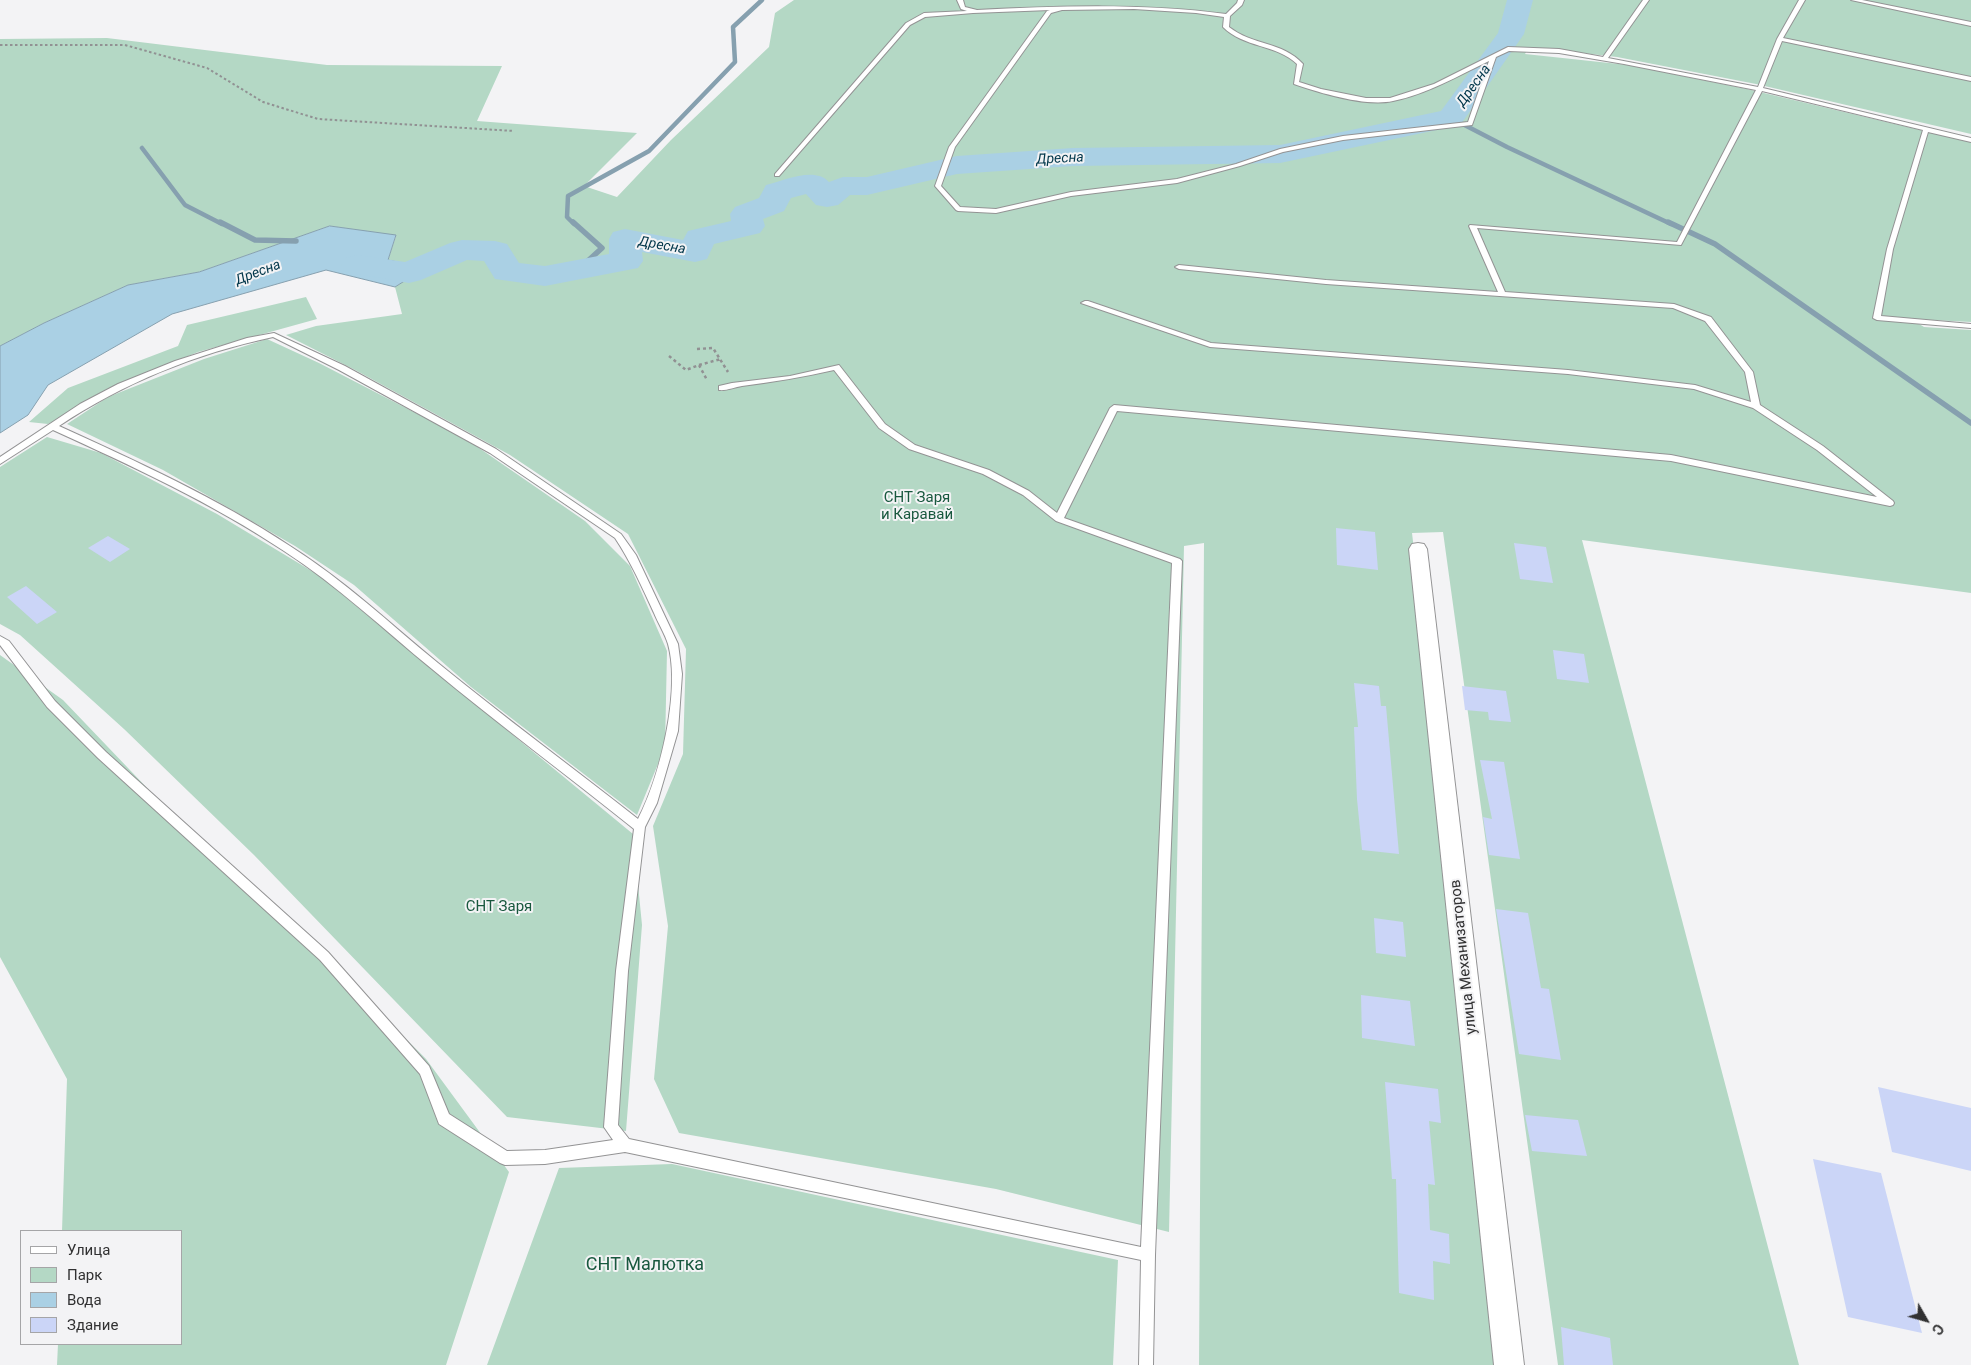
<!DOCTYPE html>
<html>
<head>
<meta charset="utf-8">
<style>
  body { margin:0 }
  #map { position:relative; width:1971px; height:1365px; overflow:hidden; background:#f3f3f5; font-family:Roboto,sans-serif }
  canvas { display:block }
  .legend { position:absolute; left:20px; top:1230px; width:162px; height:115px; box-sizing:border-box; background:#f3f3f5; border:1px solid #a5a5a7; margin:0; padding:6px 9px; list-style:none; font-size:15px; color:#313132 }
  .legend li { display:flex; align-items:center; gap:10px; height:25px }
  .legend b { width:25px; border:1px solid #a5a5a7 }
  .north { position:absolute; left:1901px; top:1295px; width:50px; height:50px; -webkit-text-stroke:4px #f3f3f5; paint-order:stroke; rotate:128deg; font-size:14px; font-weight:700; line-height:20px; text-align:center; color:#313132 }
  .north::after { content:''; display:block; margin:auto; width:18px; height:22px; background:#313132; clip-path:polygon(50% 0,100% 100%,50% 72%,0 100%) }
</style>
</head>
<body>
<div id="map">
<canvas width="1971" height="1365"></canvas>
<ul class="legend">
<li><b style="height:6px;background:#fff"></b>Улица</li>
<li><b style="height:14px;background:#b4d8c5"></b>Парк</li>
<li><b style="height:14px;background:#aad0e4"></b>Вода</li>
<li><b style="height:14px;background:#cbd5f7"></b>Здание</li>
</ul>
<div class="north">С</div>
</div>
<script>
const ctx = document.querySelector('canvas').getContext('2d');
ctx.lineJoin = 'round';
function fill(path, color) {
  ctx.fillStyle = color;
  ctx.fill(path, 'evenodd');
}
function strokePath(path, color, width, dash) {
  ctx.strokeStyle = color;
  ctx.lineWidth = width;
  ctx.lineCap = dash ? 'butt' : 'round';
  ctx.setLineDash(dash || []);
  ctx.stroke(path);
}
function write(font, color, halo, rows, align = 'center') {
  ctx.font = font + ' Roboto,sans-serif';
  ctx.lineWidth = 4;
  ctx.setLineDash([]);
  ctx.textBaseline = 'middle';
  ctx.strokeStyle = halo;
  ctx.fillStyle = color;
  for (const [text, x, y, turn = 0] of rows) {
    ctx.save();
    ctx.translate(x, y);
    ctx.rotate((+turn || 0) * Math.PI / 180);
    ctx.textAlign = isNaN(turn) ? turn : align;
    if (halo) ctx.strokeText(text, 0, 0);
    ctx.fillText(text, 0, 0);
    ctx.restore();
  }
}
fill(new Path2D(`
  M 794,0 L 1971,0 L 1971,134 L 1756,84 L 1617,57 L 1529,47 L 1525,54 L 1628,65 L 1747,89 L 1971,142 L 1971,322 L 1911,319 L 1924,327 L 1971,330 L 1971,593 L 1582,540 L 1799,1365 L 1558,1365 L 1443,532 L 1412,533 L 1511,1365 L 1199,1365 L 1204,543 L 1184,546 L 1169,1232 L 996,1189 L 679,1133 L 654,1079 L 668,926 L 653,826 L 683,754 L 686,649 L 628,534 L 510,455 L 357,371 L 286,335 L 316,326 L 402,314 L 395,287 L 425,268 L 388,260 L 396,236 L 330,226 L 199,272 L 128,285 L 44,323 L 0,346 L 0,39 L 107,38 L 327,65 L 502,66 L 477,121 L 637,133 L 584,186 L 617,197 L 671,140 L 769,47 L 775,13 Z
  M 306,297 L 317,319 L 198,352 L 124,383 L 48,424 L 29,422 L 68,388 L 178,346 L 187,325 Z
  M 267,339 L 319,363 L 466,439 L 585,521 L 630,566 L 667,651 L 665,747 L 637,815 L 471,687 L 354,585 L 295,546 L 163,470 L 67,424 L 108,397 L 204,359 Z
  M 47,437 L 101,453 L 217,514 L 320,576 L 633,834 L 642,925 L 626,1131 L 507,1117 L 254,855 L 124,729 L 20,635 L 0,624 L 0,467 Z
  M 0,655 L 63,700 L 171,813 L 268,901 L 426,1059 L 509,1172 L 446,1365 L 57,1365 L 58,1344 L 181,1344 L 181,1231 L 62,1231 L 67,1079 L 0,957 Z
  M 672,1164 L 1118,1260 L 1113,1365 L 487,1365 L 559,1168 Z`), '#b4d8c5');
const water = new Path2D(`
  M 330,226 L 396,235 L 388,260 L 425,268 L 395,287 L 326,270 L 172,314 L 48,385 L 28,415 L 0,433 L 0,346 L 44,323 L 128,285 L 199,272 Z`);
fill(water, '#aad0e4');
strokePath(water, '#86a0af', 1);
strokePath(new Path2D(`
  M 1451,118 L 1507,147 L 1671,224
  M 142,148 L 185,205 L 222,224
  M 574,224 L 567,217 L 568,196 L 649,151 L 735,62 L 733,27 L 762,0`), '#86a0af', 4.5);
strokePath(new Path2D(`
  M 220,222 L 255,240 L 296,241
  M 573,222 L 602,248 L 578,270
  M 1668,222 L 1715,244 L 1971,423`), '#86a0af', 5.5);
fill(new Path2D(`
  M 1507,0 L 1533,0 L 1524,34 L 1461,124 L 1451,127 L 1280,163 L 1073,166 L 957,174 L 867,195 L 850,195 L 838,205 L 827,207 L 816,205 L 806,194 L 791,198 L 784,211 L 763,219 L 765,226 L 760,233 L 714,244 L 707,259 L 695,262 L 642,252 L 643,261 L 638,268 L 545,286 L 495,279 L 484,261 L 467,260 L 421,280 L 409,283 L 346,272 L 341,265 L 346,258 L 358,255 L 405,262 L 450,243 L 462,240 L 495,241 L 507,244 L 519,263 L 545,266 L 609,254 L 609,239 L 613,232 L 625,229 L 683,240 L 688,231 L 731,221 L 730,214 L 735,207 L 759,198 L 766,185 C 784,181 814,166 829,182 L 843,177 L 867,177 L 957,156 L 1073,148 L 1280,145 L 1441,111 L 1498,33 Z`), '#aad0e4');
fill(new Path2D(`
  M 1336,528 L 1375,532 L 1378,570 L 1337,565 Z
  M 108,536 L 130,549 L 110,562 L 88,548 Z
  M 1514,543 L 1546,547 L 1553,583 L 1520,579 Z
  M 26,586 L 57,612 L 37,624 L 7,597 Z
  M 1553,650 L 1584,654 L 1589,683 L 1557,679 Z
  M 1354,683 L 1379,686 L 1381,706 L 1386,706 L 1399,854 L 1362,850 L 1357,799 L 1354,727 L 1358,727 Z
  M 1462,686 L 1506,691 L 1511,722 L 1489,720 L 1488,712 L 1465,710 Z
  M 1480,760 L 1504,762 L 1520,859 L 1489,855 L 1483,817 L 1492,819 Z
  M 1496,909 L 1528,913 L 1541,988 L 1549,989 L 1561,1060 L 1519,1054 Z
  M 1374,918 L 1403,922 L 1406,957 L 1376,953 Z
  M 1361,995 L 1410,1001 L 1415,1046 L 1362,1038 Z
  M 1385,1082 L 1438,1089 L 1441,1123 L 1429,1121 L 1435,1185 L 1428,1184 L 1430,1230 L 1449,1234 L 1450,1264 L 1433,1261 L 1434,1300 L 1399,1293 L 1396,1179 L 1392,1179 Z
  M 1878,1087 L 1971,1108 L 1971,1171 L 1892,1152 Z
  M 1525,1115 L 1578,1120 L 1587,1156 L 1532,1151 Z
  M 1813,1159 L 1881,1173 L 1922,1333 L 1848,1317 Z
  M 1561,1327 L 1610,1338 L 1613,1365 L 1564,1365 Z`), '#cbd5f7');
const service = new Path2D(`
  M 957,0 L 963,0 L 965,7 L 977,10 C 1061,6 1143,3 1226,14 L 1237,3 L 1238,0 L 1244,0 L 1242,5 L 1230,16 L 1229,27 C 1253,46 1282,41 1303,64 L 1299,82 L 1321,89 L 1366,98 L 1390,98 L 1434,84 L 1508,47 L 1559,49 L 1603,57 L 1643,0 L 1649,0 L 1608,58 L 1758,87 L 1777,39 L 1799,0 L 1805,0 L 1783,38 L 1971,77 L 1971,81 L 1782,41 L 1763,88 L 1971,138 L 1971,142 L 1928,132 L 1893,249 L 1881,316 L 1971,324 L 1971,328 L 1877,320 L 1873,318 L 1887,249 L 1923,130 L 1762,91 L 1681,245 L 1477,228 L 1505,292 L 1674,304 L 1711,317 L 1753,372 L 1760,405 L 1823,446 L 1893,501 L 1894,503 L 1893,505 L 1890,506 L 1671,461 L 1117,411 L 1064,518 L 1180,559 L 1182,561 L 1155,1255 L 1153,1365 L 1139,1365 L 1141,1260 L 625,1152 L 545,1164 L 505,1165 L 500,1163 L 439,1124 L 420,1074 L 320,960 L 98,758 L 47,707 L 0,645 L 0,636 L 9,641 L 55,701 L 106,752 L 328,952 L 429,1066 L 449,1114 L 507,1151 L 545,1150 L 613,1140 L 604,1127 L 616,971 L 634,829 C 567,775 498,724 432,669 C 383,629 338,586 284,551 C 212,503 132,466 53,430 L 0,464 L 0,457 L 80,404 L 118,384 L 175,361 L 247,338 L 274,333 L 345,366 L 496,449 L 621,534 L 636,555 L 678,644 L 682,674 L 678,731 L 657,803 L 645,827 L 628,971 L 618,1125 L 629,1139 L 1141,1247 L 1172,563 L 1056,521 L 1023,495 L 983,474 L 909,449 L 879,428 L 834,370 C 803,377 773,382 742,386 C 735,387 726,391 719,390 L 719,386 L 732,383 L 790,376 L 839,365 L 885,424 L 915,445 L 989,470 L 1029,491 L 1057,513 L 1110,408 L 1114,405 L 1671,455 L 1877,497 L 1817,450 L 1753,408 L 1694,389 L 1568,374 L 1210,347 L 1081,303 L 1085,301 L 1088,301 L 1211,343 L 1568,370 L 1695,385 L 1751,402 L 1745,372 L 1705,321 L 1673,308 L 1326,284 L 1179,269 L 1175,267 L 1179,265 L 1326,280 L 1498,292 L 1469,226 L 1470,225 L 1677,242 L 1756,90 L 1624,64 L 1559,53 L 1509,51 L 1496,57 L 1472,125 L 1343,140 L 1283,152 L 1240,166 L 1177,183 L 1071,196 L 996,213 L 958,211 L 956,210 L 935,186 L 949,147 L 1047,11 L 1050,10 L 973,13 L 925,17 L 910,25 L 779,176 L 775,176 L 775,174 L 906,23 L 924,13 L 967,11 L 961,9 ZM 1134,9 L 1196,13 L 1224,17 L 1223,27 C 1244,48 1276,44 1297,64 L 1294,84 C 1320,93 1366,107 1393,101 C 1427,94 1458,76 1489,61 L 1468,122 L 1343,136 L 1280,149 L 1236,164 L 1177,179 L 1071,192 L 996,209 L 960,207 L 941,186 L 955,147 L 1051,13 L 1062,10 ZM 273,337 L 339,370 L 490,453 L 615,538 C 631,562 642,587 654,613 C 658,623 665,634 668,644 C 681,691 660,777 638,819 C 572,767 504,717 438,663 C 389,623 344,580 290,546 C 217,498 138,462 59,426 C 123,383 198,353 273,337 Z
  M 1851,0 L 1862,0 L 1971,22 L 1971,26 Z`);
const minor = new Path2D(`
  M 1418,543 L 1424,544 L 1427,549 L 1524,1365 L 1494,1365 L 1409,549 L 1412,544 Z`);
strokePath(service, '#939394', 2);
strokePath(minor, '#939394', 2);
strokePath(new Path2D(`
  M 0,45 L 125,45 L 207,68 L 263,102 L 318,119 L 514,131`), '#919193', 2, [2.5, 2.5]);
strokePath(new Path2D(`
  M 697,349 L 713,348 L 728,372
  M 669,356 L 686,370 L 699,365 L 707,380
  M 699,365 L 721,359`), '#919193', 2.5, [3, 3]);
fill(service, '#fff');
fill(minor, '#fff');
write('italic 14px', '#00364a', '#f3f3f5', [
  ["Дресна",1474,86,-54],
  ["Дресна",1060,159,-3],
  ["Дресна",662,246,10],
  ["Дресна",258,273,-21]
]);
write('15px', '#18583e', '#f3f3f5', [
  ["СНТ Заря",917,498],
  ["и Каравай",917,515],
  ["СНТ Заря",499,907]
]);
write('15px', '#313132', '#f3f3f5', [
  ["улица Механизаторов",1464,957,-96]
]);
write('18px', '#18583e', '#f3f3f5', [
  ["СНТ Малютка",645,1265]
]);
</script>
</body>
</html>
